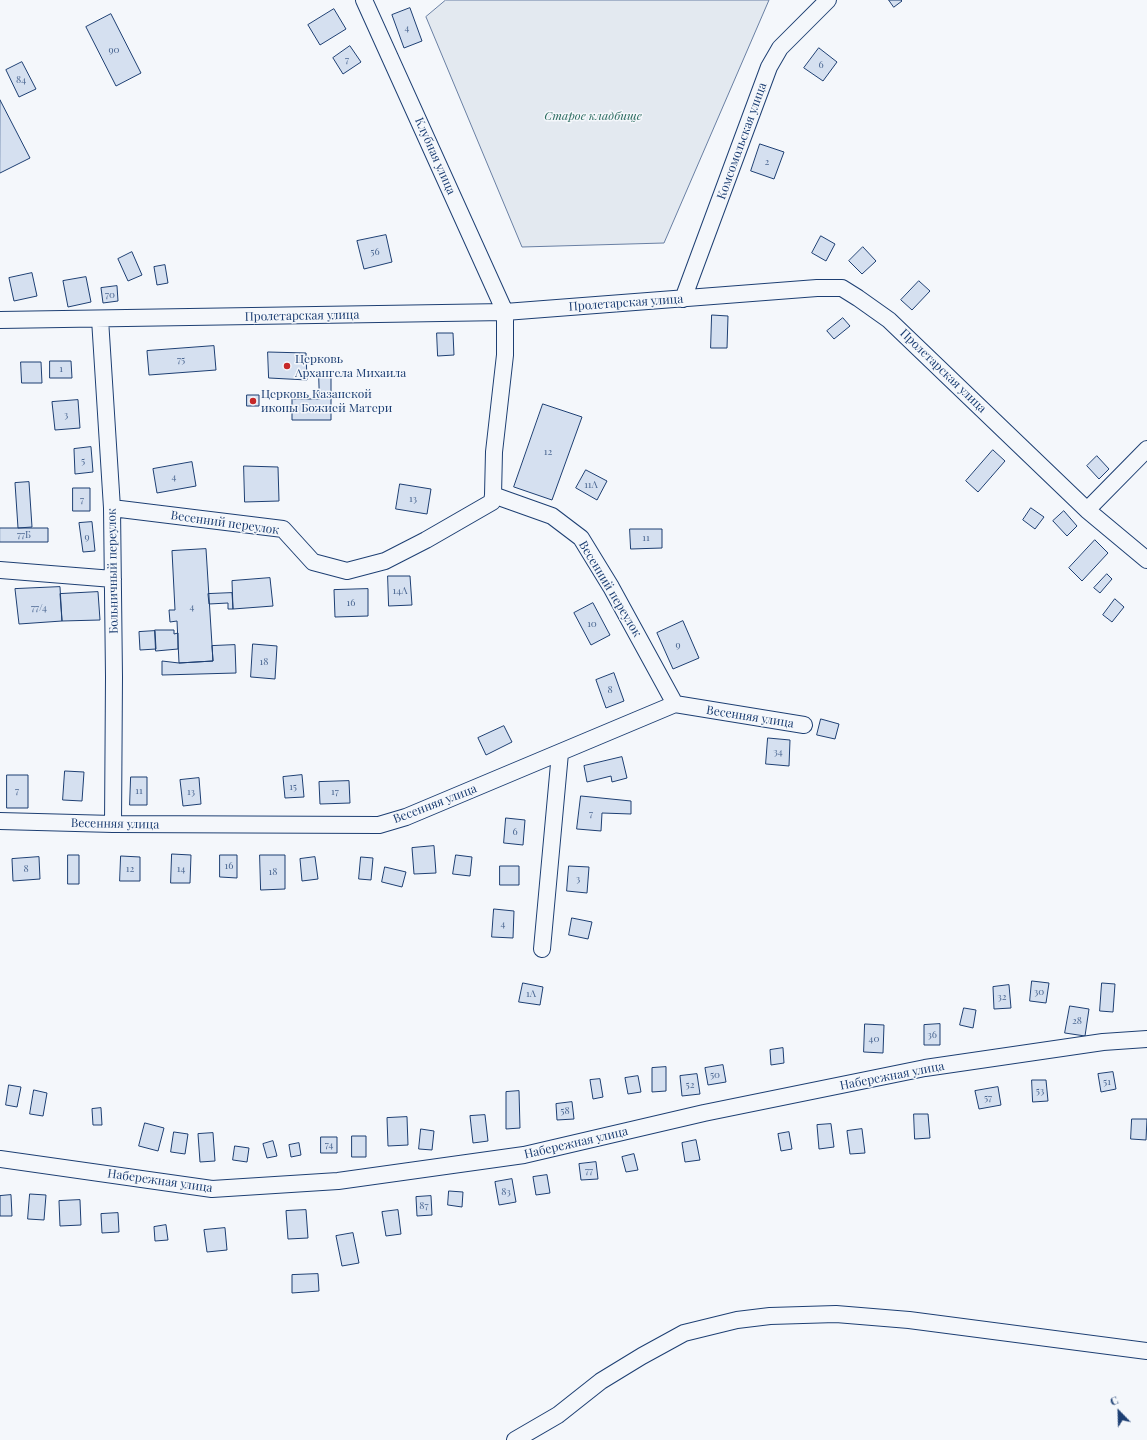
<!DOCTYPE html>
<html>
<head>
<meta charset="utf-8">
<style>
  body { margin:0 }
  #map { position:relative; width:1147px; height:1440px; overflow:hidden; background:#f4f7fb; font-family:"Playfair Display",serif }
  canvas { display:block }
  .north { position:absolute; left:1099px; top:1392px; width:40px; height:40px; -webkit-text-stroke:3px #f4f7fb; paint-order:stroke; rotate:337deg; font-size:11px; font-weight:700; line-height:16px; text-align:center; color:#1d3f73 }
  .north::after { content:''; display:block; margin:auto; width:14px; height:18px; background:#1d3f73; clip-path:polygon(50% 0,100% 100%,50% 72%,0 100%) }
</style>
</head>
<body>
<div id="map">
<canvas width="1147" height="1440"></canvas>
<div class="north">С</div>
</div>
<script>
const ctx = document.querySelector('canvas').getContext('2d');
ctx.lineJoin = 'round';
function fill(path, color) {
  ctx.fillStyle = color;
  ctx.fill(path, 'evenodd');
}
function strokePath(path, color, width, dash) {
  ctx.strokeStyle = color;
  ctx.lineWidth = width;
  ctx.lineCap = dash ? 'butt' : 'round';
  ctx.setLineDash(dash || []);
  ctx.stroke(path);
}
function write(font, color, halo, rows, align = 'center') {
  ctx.font = font + ' "Playfair Display",serif';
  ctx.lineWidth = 3;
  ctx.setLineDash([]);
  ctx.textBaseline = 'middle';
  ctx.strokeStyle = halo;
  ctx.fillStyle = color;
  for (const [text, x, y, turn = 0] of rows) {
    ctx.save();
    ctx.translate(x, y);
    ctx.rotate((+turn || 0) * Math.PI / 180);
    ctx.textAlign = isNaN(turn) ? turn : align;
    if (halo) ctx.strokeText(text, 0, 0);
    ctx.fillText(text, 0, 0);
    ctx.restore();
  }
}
const green = new Path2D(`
  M 446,0 L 769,0 L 664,243 L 522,247 L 426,17 Z`);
fill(green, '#e3e9f0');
strokePath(green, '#687fa3', 1);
const building = new Path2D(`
  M 889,0 L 901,0 L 902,1 L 894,7 Z
  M 410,8 L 422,41 L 404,48 L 392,15 Z
  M 334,9 L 346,29 L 320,45 L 308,25 Z
  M 111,14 L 141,73 L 116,86 L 86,27 Z
  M 350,46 L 361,62 L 343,74 L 333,58 Z
  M 819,48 L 837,62 L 823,81 L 804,68 Z
  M 22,62 L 36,89 L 19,97 L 6,70 Z
  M 0,100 L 30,158 L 0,173 Z
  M 760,144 L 784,152 L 774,179 L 751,171 Z
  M 386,235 L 392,262 L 364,269 L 357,241 Z
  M 821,236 L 835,244 L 826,261 L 812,253 Z
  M 863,247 L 876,261 L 862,274 L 849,261 Z
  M 132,252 L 142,275 L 128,281 L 118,259 Z
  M 165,265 L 168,283 L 157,285 L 154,267 Z
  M 32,273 L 37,296 L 14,301 L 9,278 Z
  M 86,277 L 91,302 L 68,307 L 63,281 Z
  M 919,281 L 930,291 L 912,310 L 901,300 Z
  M 117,286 L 118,301 L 103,303 L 101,288 Z
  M 712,315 L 728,316 L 727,348 L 711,348 Z
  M 843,318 L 850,326 L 834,339 L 827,331 Z
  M 437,333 L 453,333 L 454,355 L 438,356 Z
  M 214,346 L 216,370 L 149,375 L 147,351 Z
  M 268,352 L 306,353 L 307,380 L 269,378 Z
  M 50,361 L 71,361 L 72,378 L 50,378 Z
  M 21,362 L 41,362 L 42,383 L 22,383 Z
  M 319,373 L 331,373 L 331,420 L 292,420 L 292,399 L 319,399 Z
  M 247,395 L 259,395 L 259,406 L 247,406 Z
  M 78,400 L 80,428 L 55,430 L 52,402 Z
  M 543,404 L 582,417 L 552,500 L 514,487 Z
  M 91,447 L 93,472 L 75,474 L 74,449 Z
  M 993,450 L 1005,461 L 978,492 L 966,481 Z
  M 1097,456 L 1109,469 L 1099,479 L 1087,466 Z
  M 192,462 L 196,486 L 157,493 L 153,469 Z
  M 244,466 L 278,467 L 279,501 L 245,502 Z
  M 586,470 L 607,481 L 597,500 L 576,488 Z
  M 29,482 L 32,527 L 18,528 L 15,483 Z
  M 400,484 L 431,489 L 427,514 L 396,509 Z
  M 73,488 L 90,488 L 90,511 L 73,511 Z
  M 1031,508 L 1044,517 L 1035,529 L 1023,520 Z
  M 1064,511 L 1077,526 L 1067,536 L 1053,521 Z
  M 92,522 L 95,551 L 83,552 L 79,523 Z
  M 0,528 L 48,528 L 48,542 L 0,542 Z
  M 630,529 L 662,529 L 662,548 L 631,549 Z
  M 1095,540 L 1108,553 L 1082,581 L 1069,568 Z
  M 206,549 L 213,661 L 179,663 L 177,621 L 170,622 L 169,610 L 175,610 L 172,551 Z
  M 1107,574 L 1112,579 L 1100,593 L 1094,588 Z
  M 388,576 L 410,576 L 412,605 L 389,606 Z
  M 270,578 L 273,606 L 233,609 L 232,581 Z
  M 60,587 L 62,621 L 19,624 L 15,589 Z
  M 368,589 L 368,616 L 335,617 L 334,590 Z
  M 98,592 L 100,620 L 62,621 L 60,594 Z
  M 232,593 L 233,609 L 228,609 L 228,603 L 209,604 L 208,594 Z
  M 1115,599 L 1124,607 L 1112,622 L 1103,615 Z
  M 593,603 L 610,635 L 591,645 L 574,613 Z
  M 683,621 L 699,658 L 673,669 L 657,633 Z
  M 155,630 L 174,630 L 174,634 L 178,633 L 178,649 L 156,651 Z
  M 155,631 L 156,649 L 140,650 L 139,632 Z
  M 253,644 L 277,646 L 275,679 L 251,677 Z
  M 235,645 L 236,673 L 162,675 L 162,661 L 179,663 L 213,661 L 212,646 Z
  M 614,673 L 624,701 L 606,708 L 596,680 Z
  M 821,719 L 839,724 L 835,739 L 817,735 Z
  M 504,726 L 512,742 L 486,755 L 478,738 Z
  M 768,738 L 790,740 L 789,766 L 766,764 Z
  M 622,757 L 627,778 L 612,782 L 611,776 L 587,782 L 584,766 Z
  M 65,771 L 84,772 L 82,801 L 63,800 Z
  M 7,775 L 28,775 L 28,808 L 7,808 Z
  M 302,775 L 304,797 L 285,798 L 283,777 Z
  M 131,777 L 147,777 L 147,805 L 130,805 Z
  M 199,778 L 201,804 L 183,806 L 180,780 Z
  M 349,781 L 350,803 L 320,804 L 319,782 Z
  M 581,796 L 631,801 L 631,814 L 602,813 L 601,831 L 577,829 Z
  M 506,818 L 525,820 L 523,845 L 504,843 Z
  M 434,846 L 436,873 L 414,874 L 412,848 Z
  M 172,854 L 191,855 L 190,883 L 171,883 Z
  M 68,855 L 79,855 L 79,884 L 68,884 Z
  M 220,855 L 237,855 L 237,878 L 220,877 Z
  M 260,855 L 285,855 L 285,889 L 261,890 Z
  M 456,855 L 472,857 L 470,876 L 453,874 Z
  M 121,856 L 140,857 L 140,881 L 120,881 Z
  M 39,857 L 40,879 L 13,881 L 12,859 Z
  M 315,857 L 318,879 L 302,881 L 300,859 Z
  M 361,857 L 373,858 L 371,880 L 359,879 Z
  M 500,866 L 519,866 L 519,885 L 500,885 Z
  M 569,866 L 589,867 L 587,893 L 567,891 Z
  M 385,867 L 406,872 L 402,887 L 382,882 Z
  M 494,909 L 514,911 L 513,938 L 492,937 Z
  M 572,918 L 592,922 L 588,939 L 569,935 Z
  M 1032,981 L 1049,983 L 1046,1003 L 1030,1001 Z
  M 523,983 L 543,987 L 540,1005 L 519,1002 Z
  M 1102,983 L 1115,984 L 1113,1012 L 1100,1011 Z
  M 1009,985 L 1011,1008 L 994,1009 L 993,987 Z
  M 1070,1006 L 1089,1009 L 1085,1036 L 1065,1033 Z
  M 964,1008 L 976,1010 L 973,1028 L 960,1025 Z
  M 865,1024 L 884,1025 L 883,1053 L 864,1052 Z
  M 940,1024 L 940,1045 L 924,1045 L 924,1025 Z
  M 783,1048 L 784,1063 L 771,1065 L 770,1050 Z
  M 723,1065 L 726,1082 L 708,1085 L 705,1068 Z
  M 666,1067 L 666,1091 L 652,1092 L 652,1068 Z
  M 1113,1072 L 1116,1089 L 1101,1092 L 1098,1074 Z
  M 697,1074 L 700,1094 L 682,1096 L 680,1076 Z
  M 638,1076 L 641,1092 L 628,1094 L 625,1078 Z
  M 600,1079 L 603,1097 L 593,1099 L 590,1080 Z
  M 1032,1080 L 1046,1080 L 1048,1101 L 1033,1102 Z
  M 9,1085 L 21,1087 L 17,1107 L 6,1105 Z
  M 998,1087 L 1001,1105 L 979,1109 L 975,1091 Z
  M 34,1090 L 47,1093 L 43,1116 L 30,1114 Z
  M 519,1091 L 520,1128 L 506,1129 L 506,1092 Z
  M 572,1102 L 574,1119 L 557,1120 L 556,1104 Z
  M 101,1108 L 102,1125 L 93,1125 L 92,1109 Z
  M 914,1114 L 928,1114 L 930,1138 L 915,1139 Z
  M 485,1115 L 488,1141 L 473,1143 L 470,1116 Z
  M 407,1117 L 408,1145 L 388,1146 L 387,1118 Z
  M 1132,1119 L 1147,1119 L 1146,1140 L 1131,1139 Z
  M 145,1123 L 164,1128 L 158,1151 L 139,1146 Z
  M 831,1124 L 834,1147 L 819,1149 L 817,1125 Z
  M 421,1129 L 434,1131 L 432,1150 L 419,1149 Z
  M 862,1129 L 865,1153 L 850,1154 L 847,1131 Z
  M 174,1132 L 188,1134 L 185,1154 L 171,1152 Z
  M 789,1132 L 792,1149 L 781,1151 L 778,1134 Z
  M 213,1133 L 215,1161 L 200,1162 L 198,1134 Z
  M 352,1136 L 366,1136 L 366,1157 L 352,1157 Z
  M 321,1137 L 337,1137 L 337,1153 L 321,1153 Z
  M 696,1140 L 700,1160 L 685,1162 L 682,1143 Z
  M 273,1141 L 277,1156 L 267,1158 L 263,1144 Z
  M 299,1143 L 301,1155 L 291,1157 L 289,1145 Z
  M 235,1146 L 249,1148 L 247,1162 L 233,1160 Z
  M 634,1154 L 638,1170 L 626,1172 L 622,1157 Z
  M 596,1162 L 598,1179 L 581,1180 L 579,1164 Z
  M 547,1175 L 550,1193 L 536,1195 L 533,1177 Z
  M 512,1179 L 516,1202 L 499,1205 L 495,1182 Z
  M 449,1191 L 463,1192 L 462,1207 L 448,1205 Z
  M 30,1194 L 46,1195 L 44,1220 L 28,1219 Z
  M 11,1195 L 12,1216 L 0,1216 L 0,1196 Z
  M 431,1196 L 432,1215 L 417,1216 L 416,1197 Z
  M 80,1200 L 81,1225 L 60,1226 L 59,1201 Z
  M 306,1210 L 308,1238 L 288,1239 L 286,1211 Z
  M 398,1210 L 401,1234 L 386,1236 L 382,1212 Z
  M 118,1213 L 119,1232 L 102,1233 L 101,1214 Z
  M 166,1225 L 168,1240 L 155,1241 L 154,1227 Z
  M 225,1228 L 227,1250 L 207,1252 L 204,1230 Z
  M 353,1233 L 359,1263 L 342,1266 L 336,1236 Z
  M 318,1274 L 319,1291 L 292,1293 L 292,1275 Z`);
fill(building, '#d5e0f0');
strokePath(building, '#1d3f73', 1);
const minor = new Path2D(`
  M 364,0 L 505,312 L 505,355 L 494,452 L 493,495 L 552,516 L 581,538 L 611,587 L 675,704
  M 683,299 L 769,67 L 780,48 L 828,0
  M 100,319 L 112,508 L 114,677 L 113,824
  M 0,320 L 505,312 L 817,288 L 842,288 L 858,298 L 889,320 L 1087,510 L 1147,560
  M 112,508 L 283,529 L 313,562 L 347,571 L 385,561 L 426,540 L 492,502 L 493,495
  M 1087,510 L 1147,449
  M 0,570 L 113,579
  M 0,821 L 113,824 L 379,825 L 406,817 L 675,704 L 804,725
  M 542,949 L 560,753
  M 0,1159 L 212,1189 L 338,1181 L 524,1155 L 704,1113 L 925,1068 L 1103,1042 L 1147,1039
  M 515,1440 L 558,1415 L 601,1381 L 642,1356 L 684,1333 L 737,1320 L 770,1316 L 836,1314 L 909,1320 L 1147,1351`);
strokePath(minor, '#1d3f73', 18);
strokePath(minor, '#f4f7fb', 16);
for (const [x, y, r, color] of [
  [287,366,4,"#c62828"],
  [253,401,4,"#c62828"]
]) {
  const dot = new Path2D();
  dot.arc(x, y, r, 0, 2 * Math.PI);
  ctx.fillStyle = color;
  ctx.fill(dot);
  strokePath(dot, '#f4f7fb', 1.5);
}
write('10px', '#4b6792', null, [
  ["4",407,28],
  ["90",114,50],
  ["7",347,60],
  ["6",821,65],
  ["84",21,80],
  ["2",767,162],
  ["56",375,252],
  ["70",110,295],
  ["75",181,360],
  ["1",61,369],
  ["3",66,415],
  ["12",548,452],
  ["5",83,461],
  ["4",174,477],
  ["11А",591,485],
  ["13",413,499],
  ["7",82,500],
  ["77Б",24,535],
  ["9",87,537],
  ["11",646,538],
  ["14А",400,591],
  ["16",351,603],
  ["4",192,607],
  ["77/4",39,608],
  ["10",592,624],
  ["9",678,645],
  ["18",264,662],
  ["8",610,690],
  ["34",778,752],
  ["15",293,787],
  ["7",17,791],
  ["11",139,791],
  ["13",191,792],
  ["17",335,792],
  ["7",591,814],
  ["6",515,832],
  ["16",229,866],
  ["8",26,869],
  ["12",130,869],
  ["14",181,869],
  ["18",273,872],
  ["3",578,879],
  ["4",503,924],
  ["30",1039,992],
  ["1А",531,994],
  ["32",1002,997],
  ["28",1077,1021],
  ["36",932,1035],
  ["40",874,1039],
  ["50",715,1075],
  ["51",1107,1082],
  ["52",690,1085],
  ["53",1040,1091],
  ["57",988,1098],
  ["58",565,1111],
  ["74",329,1145],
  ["77",589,1171],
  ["83",506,1192],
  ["87",424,1206]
]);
write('italic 12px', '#2c6c60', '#f4f7fb', [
  ["Старое кладбище",593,116]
]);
write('12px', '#1d3f73', '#f4f7fb', [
  ["Комсомольская улица",742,141,-70],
  ["Клубная улица",435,156,66],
  ["Пролетарская улица",626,303,-4],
  ["Пролетарская улица",302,316,-1],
  ["Пролетарская улица",943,371,44],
  ["Весенний переулок",225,523,8],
  ["Больничный переулок",113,571,-91],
  ["Весенний переулок",610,589,59],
  ["Весенняя улица",750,717,9],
  ["Весенняя улица",435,804,-21],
  ["Весенняя улица",115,824,1],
  ["Набережная улица",892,1076,-11],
  ["Набережная улица",576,1143,-13],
  ["Набережная улица",160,1181,8]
]);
write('12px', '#1d3f73', '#f4f7fb', [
  ["Церковь",295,359],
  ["Архангела Михаила",295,373],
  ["Церковь Казанской",261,394],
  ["иконы Божией Матери",261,408]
], 'left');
</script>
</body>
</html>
